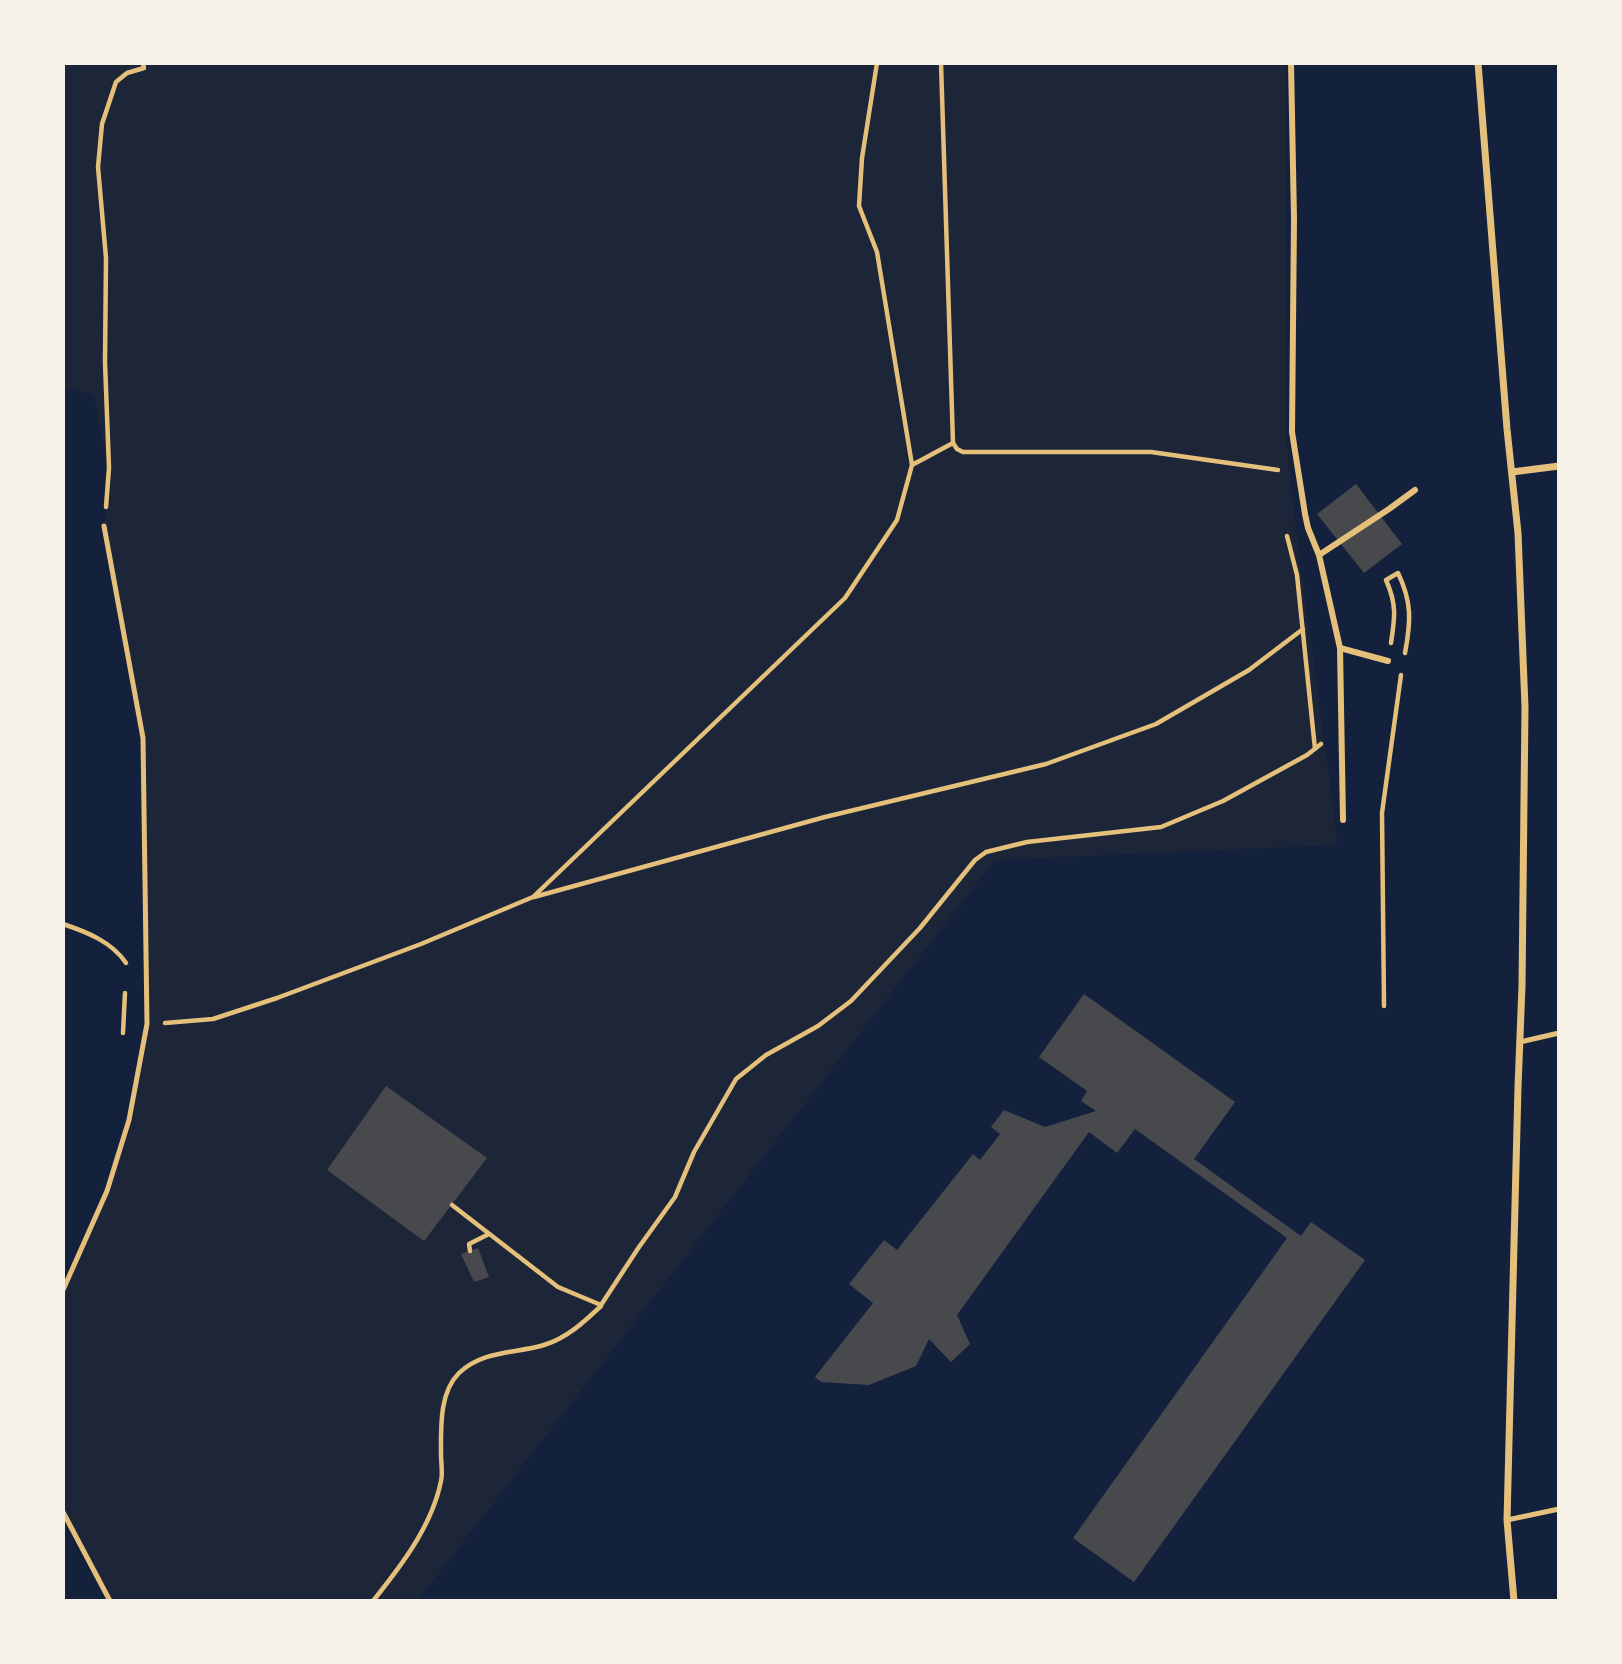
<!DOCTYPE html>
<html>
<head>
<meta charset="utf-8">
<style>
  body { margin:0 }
  #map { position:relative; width:1622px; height:1664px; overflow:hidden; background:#14213d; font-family:"Crimson Pro",serif }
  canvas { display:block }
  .frame { position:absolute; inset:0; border:65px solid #f6f1e7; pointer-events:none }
</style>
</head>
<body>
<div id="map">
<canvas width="1622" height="1664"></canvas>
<div class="frame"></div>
</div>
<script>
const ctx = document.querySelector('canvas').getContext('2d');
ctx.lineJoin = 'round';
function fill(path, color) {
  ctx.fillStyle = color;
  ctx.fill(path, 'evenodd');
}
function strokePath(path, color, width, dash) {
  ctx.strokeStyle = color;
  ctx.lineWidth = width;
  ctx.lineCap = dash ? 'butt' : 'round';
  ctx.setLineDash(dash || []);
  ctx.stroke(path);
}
fill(new Path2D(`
  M 63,63 L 1285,63 L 1286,433 L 1294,514 L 1338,845 L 995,860 L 417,1601 L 110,1601 L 63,1512 L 63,1290 L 107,1191 L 129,1120 L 147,1024 L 143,738 L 104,526 L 109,468 L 93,394 L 63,388 Z`), '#1d2539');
fill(new Path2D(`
  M 1356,484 L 1402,544 L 1364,573 L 1317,514 Z
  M 1084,994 L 1235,1102 L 1194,1159 L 1301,1236 L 1311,1222 L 1365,1260 L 1134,1582 L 1073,1538 L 1287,1238 L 1135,1129 L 1117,1153 L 1089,1132 L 957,1315 L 970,1344 L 951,1362 L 929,1339 L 916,1366 L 869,1385 L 821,1382 L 815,1377 L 873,1303 L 849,1284 L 884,1240 L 897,1250 L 973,1154 L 980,1160 L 1000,1134 L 991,1127 L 1004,1110 L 1045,1127 L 1096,1111 L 1081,1101 L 1087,1091 L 1039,1057 Z
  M 386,1086 L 487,1158 L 424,1241 L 327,1170 Z
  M 478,1248 L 489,1277 L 474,1282 L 461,1254 Z`), '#48494c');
strokePath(new Path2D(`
  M 941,63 L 953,443 L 957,449 L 963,452 L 1151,452 L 1278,470
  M 912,465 L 953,443
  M 106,507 L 109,468 L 105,362 L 106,258 L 98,167 L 102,124 L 116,82 L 127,73 L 144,68 L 143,63
  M 1287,536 L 1297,575 L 1315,749
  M 1391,643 C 1395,617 1397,605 1386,580 L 1398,573 C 1412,602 1411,621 1405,653
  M 534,897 L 825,817 L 1046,764 L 1156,724 L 1249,670 L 1303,629
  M 63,924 C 87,932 112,942 126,963
  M 1384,1006 L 1382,813 L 1401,675
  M 165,1023 L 213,1019 L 277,998 L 421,944 L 533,897 L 845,598 L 897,520 L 912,465 L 877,252 L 859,206 L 862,158 L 877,63
  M 123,1033 L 125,993
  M 452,1205 L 558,1287 L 601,1305 L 639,1247 L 675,1197 L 694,1152 L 736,1079 L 766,1055 L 818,1026 L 851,1001 L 920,928 L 975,860 L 986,852 L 1027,842 L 1161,827 L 1223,801 L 1307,755 L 1321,744
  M 470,1251 L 469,1244 L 489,1234
  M 373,1601 C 401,1566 432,1526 441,1481 C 443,1473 441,1463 441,1455 C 441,1428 439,1393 459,1373 C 483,1350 514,1354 544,1345 C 567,1338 584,1322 601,1306`), '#e5c07b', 4.5);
strokePath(new Path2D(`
  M 1520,1042 L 1559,1033
  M 63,1290 L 107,1191 L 129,1120 L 147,1024 L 143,738 L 104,526
  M 63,1512 L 110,1601
  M 1507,1520 L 1559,1509`), '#e5c07b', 5);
strokePath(new Path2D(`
  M 1291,63 L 1294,219 L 1292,432 L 1305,514 L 1308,528 L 1319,555 L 1389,509 L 1415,490
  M 1319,555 L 1340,648 L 1388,661
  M 1340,648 L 1343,820`), '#e5c07b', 6);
strokePath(new Path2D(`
  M 1478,63 L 1507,429 L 1518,533 L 1525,707 L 1522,986 L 1518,1087 L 1507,1520 L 1514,1601
  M 1512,472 L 1559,466`), '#e5c07b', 7);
</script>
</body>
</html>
